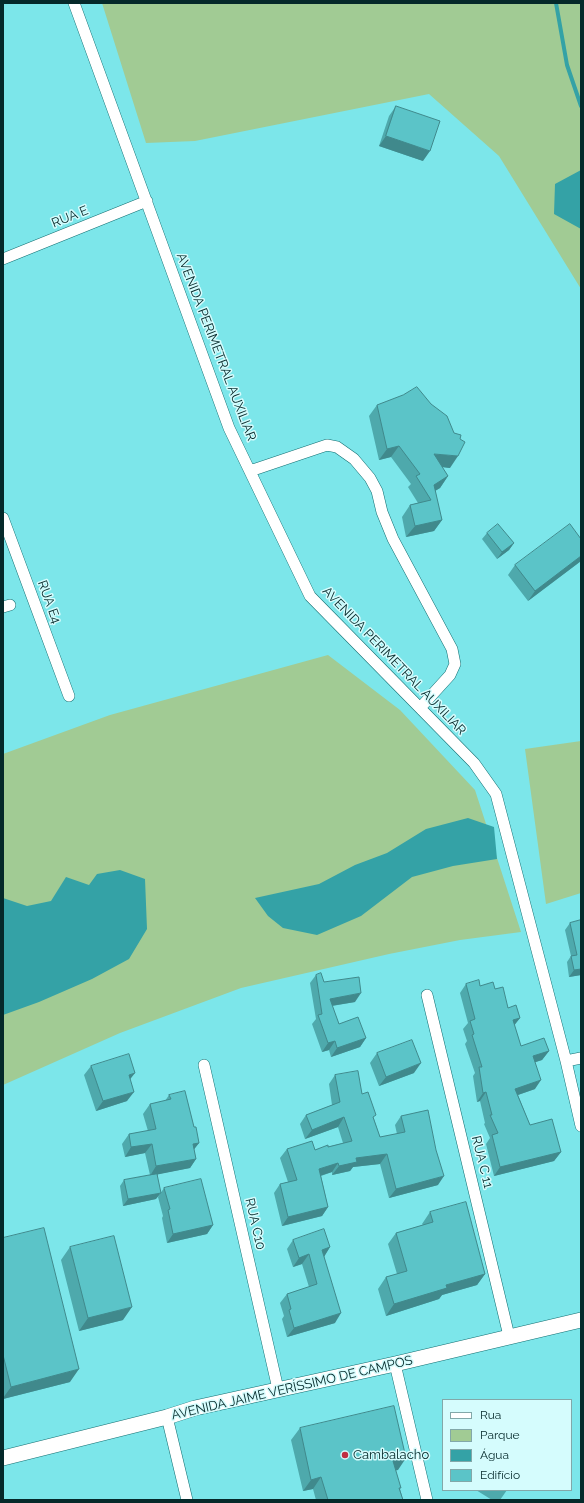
<!DOCTYPE html>
<html>
<head>
<meta charset="utf-8">
<style>
  body { margin:0 }
  #map { position:relative; width:584px; height:1503px; overflow:hidden; background:#7ce6ea; font-family:Raleway,sans-serif }
  canvas { display:block }
  .frame { position:absolute; inset:0; border:4px solid #05292a; pointer-events:none }
  .legend { position:absolute; left:442px; top:1399px; width:130px; height:92px; box-sizing:border-box; background:#d5fcfd; border:1px solid #82a8a9; margin:0; padding:5px 7px; list-style:none; font-size:12px; color:#05292a }
  .legend li { display:flex; align-items:center; gap:8px; height:20px }
  .legend b { width:20px; border:1px solid #82a8a9 }
</style>
</head>
<body>
<div id="map">
<canvas width="584" height="1503"></canvas>
<div class="frame"></div>
<ul class="legend">
<li><b style="height:5px;background:#fff"></b>Rua</li>
<li><b style="height:11px;background:#a1cb94"></b>Parque</li>
<li><b style="height:11px;background:#34a2a6"></b>Água</li>
<li><b style="height:11px;background:#5bc4c8"></b>Edifício</li>
</ul>
</div>
<script>
const ctx = document.querySelector('canvas').getContext('2d');
ctx.lineJoin = 'round';
function fill(path, color) {
  ctx.fillStyle = color;
  ctx.fill(path, 'evenodd');
}
function strokePath(path, color, width, dash) {
  ctx.strokeStyle = color;
  ctx.lineWidth = width;
  ctx.lineCap = dash ? 'butt' : 'round';
  ctx.setLineDash(dash || []);
  ctx.stroke(path);
}
function write(font, color, halo, rows, align = 'center') {
  ctx.font = font + ' Raleway,sans-serif';
  ctx.lineWidth = 3;
  ctx.setLineDash([]);
  ctx.textBaseline = 'middle';
  ctx.strokeStyle = halo;
  ctx.fillStyle = color;
  for (const [text, x, y, turn = 0] of rows) {
    ctx.save();
    ctx.translate(x, y);
    ctx.rotate((+turn || 0) * Math.PI / 180);
    ctx.textAlign = isNaN(turn) ? turn : align;
    if (halo) ctx.strokeText(text, 0, 0);
    ctx.fillText(text, 0, 0);
    ctx.restore();
  }
}
fill(new Path2D(`
  M 102,3 L 581,3 L 581,289 L 499,156 L 429,94 L 195,141 L 146,143 Z
  M 328,655 L 400,710 L 475,790 L 521,932 L 460,940 L 389,954 L 241,988 L 120,1033 L 3,1085 L 3,754 L 110,715 Z
  M 581,741 L 581,893 L 546,904 L 525,749 Z`), '#a1cb94');
fill(new Path2D(`
  M 581,170 L 581,229 L 554,214 L 555,184 Z
  M 468,818 L 494,827 L 497,859 L 453,866 L 412,877 L 361,916 L 317,935 L 283,928 L 268,916 L 255,898 L 319,884 L 355,865 L 387,853 L 426,829 Z
  M 120,870 L 145,879 L 147,929 L 129,959 L 92,979 L 39,1002 L 3,1015 L 3,898 L 27,906 L 51,901 L 66,877 L 89,885 L 97,874 Z`), '#34a2a6');
strokePath(new Path2D(`
  M 556,3 L 567,65 L 581,106`), '#34a2a6', 4);
const street = new Path2D(`
  M 74,3 L 229,428 L 310,596 L 474,763 L 496,794 L 566,1061 L 581,1126
  M 3,259 L 147,201
  M 250,471 L 327,445 L 337,447 L 354,459 L 370,478 L 377,491 L 382,512 L 393,539 L 452,649 L 455,664 L 450,675 L 420,708
  M 3,518 L 69,696
  M 3,607 L 10,605
  M 427,995 L 509,1336
  M 566,1061 L 581,1058
  M 204,1065 L 278,1389
  M 395,1364 L 427,1500
  M 167,1417 L 187,1500`);
const secondary = new Path2D(`
  M 3,1458 L 167,1417 L 195,1408 L 395,1364 L 581,1320`);
strokePath(street, '#136f72', 12);
strokePath(secondary, '#136f72', 16);
strokePath(street, '#fff', 11);
strokePath(secondary, '#fff', 15);
fill(new Path2D(`
  M 396,106 L 423,161 L 379,146 L 389,116 Z
  M 377,405 L 450,468 L 442,467 L 448,476 L 440,488 L 435,491 L 442,520 L 434,531 L 406,537 L 402,517 L 410,505 L 418,503 L 408,487 L 411,484 L 391,457 L 379,460 L 369,416 Z
  M 487,533 L 514,543 L 509,550 L 497,559 L 482,539 Z
  M 581,539 L 581,561 L 528,601 L 508,575 L 515,565 Z
  M 581,920 L 581,975 L 569,977 L 567,962 L 571,956 L 565,930 L 570,923 Z
  M 316,975 L 324,982 L 355,1002 L 332,1006 L 339,1024 L 366,1038 L 360,1047 L 331,1057 L 329,1050 L 322,1052 L 312,1024 L 316,1019 L 310,983 Z
  M 466,984 L 480,986 L 495,989 L 508,1008 L 520,1018 L 514,1025 L 521,1046 L 549,1051 L 542,1060 L 535,1062 L 535,1089 L 518,1095 L 530,1125 L 561,1152 L 554,1161 L 494,1176 L 486,1144 L 490,1138 L 484,1124 L 485,1123 L 480,1101 L 477,1102 L 473,1076 L 475,1073 L 465,1044 L 467,1041 L 463,1029 L 468,1023 L 460,993 Z
  M 377,1053 L 414,1073 L 379,1086 L 370,1063 Z
  M 91,1066 L 130,1080 L 127,1101 L 96,1111 L 84,1075 Z
  M 335,1075 L 362,1094 L 374,1119 L 380,1137 L 397,1134 L 395,1125 L 401,1116 L 438,1185 L 389,1198 L 380,1164 L 353,1167 L 350,1171 L 332,1175 L 332,1172 L 321,1176 L 328,1207 L 322,1216 L 282,1226 L 274,1193 L 280,1184 L 288,1182 L 280,1158 L 287,1149 L 315,1150 L 343,1143 L 338,1127 L 305,1139 L 300,1124 L 306,1115 L 332,1105 L 329,1084 Z
  M 169,1095 L 194,1127 L 199,1143 L 194,1149 L 196,1159 L 190,1168 L 158,1174 L 156,1199 L 123,1206 L 120,1186 L 124,1180 L 150,1175 L 145,1153 L 125,1157 L 122,1144 L 129,1134 L 148,1131 L 143,1114 L 150,1104 L 165,1101 Z
  M 164,1188 L 213,1225 L 207,1234 L 167,1243 L 162,1218 L 163,1216 L 158,1197 Z
  M 430,1212 L 485,1274 L 477,1285 L 442,1295 L 439,1299 L 386,1316 L 378,1289 L 386,1277 L 397,1274 L 388,1244 L 396,1233 L 423,1225 L 422,1224 Z
  M 3,1238 L 70,1382 L 3,1399 Z
  M 293,1240 L 330,1247 L 324,1256 L 335,1323 L 287,1337 L 282,1319 L 284,1316 L 280,1303 L 287,1294 L 309,1287 L 302,1264 L 293,1267 L 287,1249 Z
  M 70,1247 L 123,1320 L 79,1331 L 61,1260 Z
  M 300,1428 L 398,1470 L 395,1470 L 403,1500 L 316,1500 L 313,1489 L 303,1491 L 291,1440 Z
  M 476,1490 L 507,1490 L 500,1500 L 492,1500 Z`), '#4ea9ac');
fill(new Path2D(`
  M 386,136 L 430,151 L 423,161 L 379,146 Z
  M 399,446 L 391,457 L 379,460 L 387,449 Z
  M 434,454 L 458,456 L 450,468 L 426,465 Z
  M 448,476 L 440,488 L 428,495 L 434,485 Z
  M 442,520 L 434,531 L 406,537 L 415,526 Z
  M 514,543 L 509,550 L 497,559 L 502,552 Z
  M 581,556 L 581,561 L 528,601 L 535,591 Z
  M 581,969 L 581,975 L 569,977 L 574,970 Z
  M 361,993 L 355,1002 L 324,1007 L 330,999 Z
  M 520,1018 L 513,1027 L 513,1020 Z
  M 366,1038 L 360,1047 L 331,1057 L 337,1048 Z
  M 335,1041 L 329,1050 L 322,1052 L 328,1043 Z
  M 549,1051 L 542,1060 L 527,1065 L 533,1056 Z
  M 421,1063 L 414,1073 L 379,1086 L 386,1077 Z
  M 135,1073 L 128,1082 L 129,1075 Z
  M 541,1080 L 535,1089 L 509,1098 L 515,1089 Z
  M 134,1092 L 127,1101 L 96,1111 L 103,1101 Z
  M 486,1092 L 480,1101 L 477,1102 L 483,1093 Z
  M 344,1117 L 338,1127 L 305,1139 L 312,1130 Z
  M 199,1143 L 192,1152 L 193,1144 Z
  M 152,1144 L 145,1153 L 125,1157 L 131,1147 Z
  M 561,1152 L 554,1161 L 494,1176 L 500,1167 Z
  M 387,1154 L 380,1164 L 353,1167 L 350,1171 L 332,1175 L 339,1166 L 356,1158 Z
  M 196,1159 L 190,1168 L 150,1176 L 156,1166 Z
  M 338,1163 L 332,1172 L 313,1178 L 319,1169 Z
  M 444,1176 L 438,1185 L 389,1198 L 396,1189 Z
  M 161,1193 L 156,1199 L 123,1206 L 128,1199 Z
  M 328,1207 L 322,1216 L 282,1226 L 288,1217 Z
  M 213,1225 L 207,1234 L 167,1243 L 173,1234 Z
  M 330,1247 L 324,1257 L 322,1250 Z
  M 309,1254 L 302,1264 L 293,1267 L 299,1258 Z
  M 485,1274 L 477,1285 L 442,1295 L 439,1299 L 386,1316 L 394,1304 L 446,1285 Z
  M 132,1307 L 123,1320 L 79,1331 L 88,1318 Z
  M 341,1313 L 335,1323 L 287,1337 L 294,1328 Z
  M 79,1369 L 70,1382 L 3,1399 L 3,1398 L 11,1387 Z
  M 406,1458 L 398,1470 L 384,1473 L 393,1461 Z
  M 321,1477 L 313,1489 L 303,1491 L 311,1480 Z`), '#40898c');
const building = new Path2D(`
  M 396,106 L 440,121 L 430,151 L 386,136 Z
  M 417,387 L 431,404 L 447,416 L 454,433 L 461,435 L 460,439 L 465,442 L 458,456 L 434,454 L 448,476 L 434,485 L 442,520 L 415,526 L 410,505 L 431,500 L 416,476 L 420,474 L 399,446 L 387,449 L 377,405 L 403,395 Z
  M 498,524 L 514,543 L 502,552 L 487,533 Z
  M 570,524 L 581,539 L 581,556 L 535,591 L 515,565 Z
  M 581,920 L 581,969 L 574,970 L 571,956 L 577,955 L 570,923 Z
  M 321,973 L 324,982 L 359,977 L 361,993 L 330,999 L 339,1024 L 358,1017 L 366,1038 L 337,1048 L 335,1041 L 328,1043 L 318,1015 L 322,1014 L 316,975 Z
  M 479,980 L 480,986 L 493,982 L 495,989 L 503,987 L 508,1008 L 516,1005 L 520,1018 L 513,1020 L 521,1046 L 544,1038 L 549,1051 L 533,1056 L 541,1080 L 515,1089 L 530,1125 L 552,1119 L 561,1152 L 500,1167 L 492,1135 L 498,1133 L 490,1115 L 492,1115 L 486,1092 L 483,1093 L 479,1067 L 482,1067 L 472,1035 L 474,1034 L 470,1021 L 475,1019 L 466,984 Z
  M 412,1040 L 421,1063 L 386,1077 L 377,1053 Z
  M 129,1054 L 135,1073 L 129,1075 L 134,1092 L 103,1101 L 91,1066 Z
  M 358,1071 L 362,1094 L 368,1092 L 376,1115 L 373,1117 L 380,1137 L 405,1132 L 401,1116 L 428,1110 L 436,1150 L 444,1176 L 396,1189 L 387,1154 L 356,1158 L 357,1162 L 339,1166 L 338,1163 L 319,1169 L 328,1207 L 288,1217 L 280,1184 L 297,1180 L 287,1149 L 312,1141 L 315,1150 L 328,1145 L 328,1147 L 352,1141 L 344,1117 L 312,1130 L 306,1115 L 340,1102 L 335,1075 Z
  M 185,1091 L 194,1127 L 196,1127 L 199,1143 L 193,1144 L 196,1159 L 156,1166 L 152,1144 L 131,1147 L 129,1134 L 156,1129 L 150,1104 L 171,1099 L 169,1095 Z
  M 157,1174 L 161,1193 L 128,1199 L 124,1180 Z
  M 201,1179 L 213,1225 L 173,1234 L 168,1210 L 170,1209 L 164,1188 Z
  M 466,1202 L 485,1274 L 446,1285 L 447,1288 L 394,1304 L 386,1277 L 407,1271 L 396,1233 L 433,1222 L 430,1212 Z
  M 44,1228 L 79,1369 L 11,1387 L 3,1355 L 3,1238 Z
  M 324,1229 L 330,1247 L 322,1250 L 341,1313 L 294,1328 L 289,1310 L 291,1309 L 287,1294 L 317,1284 L 309,1254 L 299,1258 L 293,1240 Z
  M 114,1236 L 132,1307 L 88,1318 L 70,1247 Z
  M 394,1406 L 406,1458 L 393,1461 L 401,1488 L 399,1488 L 403,1500 L 328,1500 L 321,1477 L 311,1480 L 300,1428 Z`);
fill(building, '#5bc4c8');
strokePath(building, '#40898c', 1);
for (const [x, y, r, color] of [
  [345,1455,4,"#c02f43"]
]) {
  const dot = new Path2D();
  dot.arc(x, y, r, 0, 2 * Math.PI);
  ctx.fillStyle = color;
  ctx.fill(dot);
  strokePath(dot, '#d5fcfd', 1.5);
}
write('13px', '#05292a', '#d5fcfd', [
  ["RUA E",70,217,-22],
  ["AVENIDA PERIMETRAL AUXILIAR",216,347,69],
  ["RUA E4",49,602,70],
  ["AVENIDA PERIMETRAL AUXILIAR",394,661,46],
  ["RUA C 11",482,1162,76],
  ["RUA C10",255,1224,77],
  ["AVENIDA JAIME VERÍSSIMO DE CAMPOS",292,1388,-13]
]);
write('13px', '#05292a', '#d5fcfd', [
  ["Cambalacho",353,1455]
], 'left');
</script>
</body>
</html>
